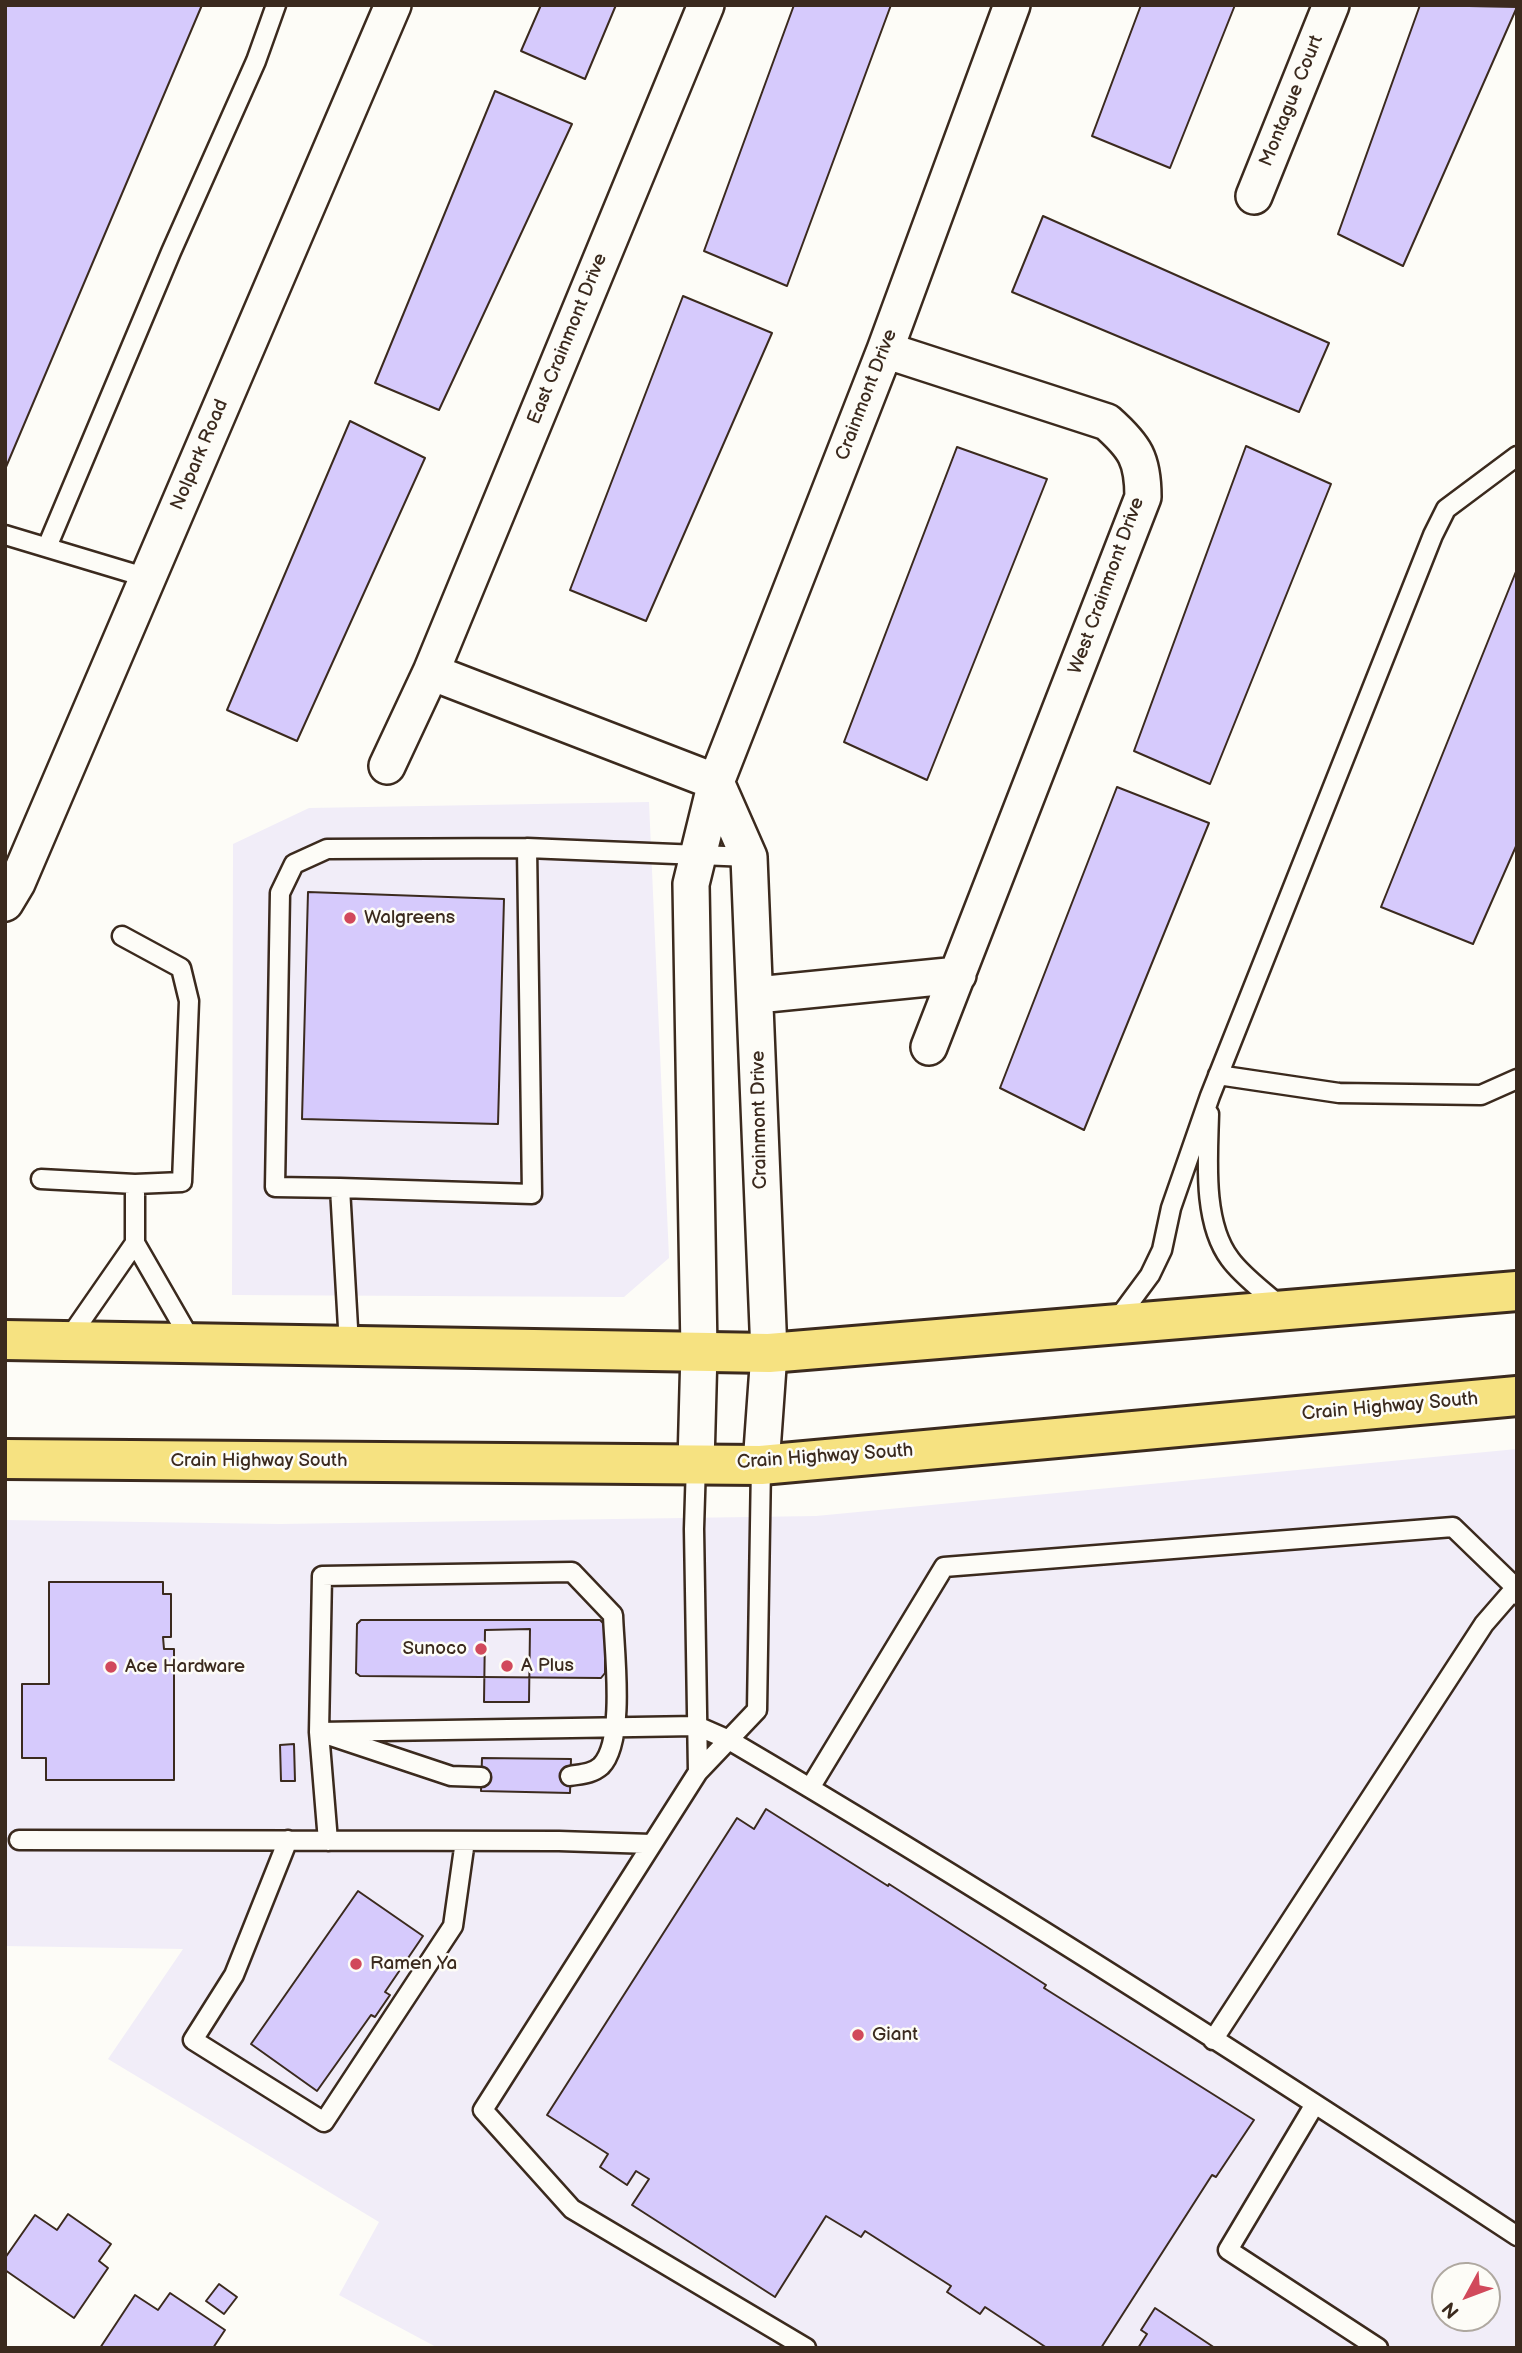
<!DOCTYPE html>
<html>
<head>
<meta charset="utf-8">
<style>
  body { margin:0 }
  #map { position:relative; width:1522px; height:2353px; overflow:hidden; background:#fdfcf7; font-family:"Balsamiq Sans",sans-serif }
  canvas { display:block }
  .frame { position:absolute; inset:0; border:7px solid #3b2a1e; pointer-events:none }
  .north { position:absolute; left:1431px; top:2262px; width:70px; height:70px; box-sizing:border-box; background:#fdfcf7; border:2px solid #afa8a0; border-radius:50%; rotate:229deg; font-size:19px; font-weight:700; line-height:28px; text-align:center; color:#3b2a1e }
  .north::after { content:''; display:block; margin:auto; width:24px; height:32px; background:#d1495b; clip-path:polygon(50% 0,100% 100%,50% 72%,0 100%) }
</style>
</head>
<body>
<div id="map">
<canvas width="1522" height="2353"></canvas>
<div class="frame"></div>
<div class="north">N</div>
</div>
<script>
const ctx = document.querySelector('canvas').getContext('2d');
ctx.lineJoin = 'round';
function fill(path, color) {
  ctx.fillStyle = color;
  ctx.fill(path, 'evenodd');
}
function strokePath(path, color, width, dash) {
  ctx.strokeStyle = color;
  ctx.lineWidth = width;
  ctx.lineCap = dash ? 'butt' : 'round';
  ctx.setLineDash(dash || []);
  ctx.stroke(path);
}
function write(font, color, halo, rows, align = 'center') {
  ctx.font = font + ' "Balsamiq Sans",sans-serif';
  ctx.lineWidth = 5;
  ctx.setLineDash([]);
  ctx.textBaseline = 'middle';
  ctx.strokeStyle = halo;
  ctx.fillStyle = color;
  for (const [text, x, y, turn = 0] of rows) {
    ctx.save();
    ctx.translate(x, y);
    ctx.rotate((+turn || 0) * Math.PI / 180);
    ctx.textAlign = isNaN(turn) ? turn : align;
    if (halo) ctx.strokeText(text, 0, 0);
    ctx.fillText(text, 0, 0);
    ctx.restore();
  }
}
fill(new Path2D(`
  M 649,802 L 669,1258 L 624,1297 L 232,1295 L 233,844 L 309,808 Z
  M 1517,1449 L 1517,2348 L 438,2348 L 339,2295 L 379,2222 L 108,2059 L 183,1949 L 5,1946 L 5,1520 L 280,1524 L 816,1516 ZM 1445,2276 L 1487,2276 L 1487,2318 L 1445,2318 Z`), '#f1edf8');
const building = new Path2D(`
  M 5,5 L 202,5 L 6,467 L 5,467 Z
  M 541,5 L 616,5 L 585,79 L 521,51 Z
  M 794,5 L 891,5 L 787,286 L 704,251 Z
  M 1141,5 L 1235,5 L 1170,168 L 1092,136 Z
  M 1420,5 L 1517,7 L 1403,266 L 1338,234 Z
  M 495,91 L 572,124 L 439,410 L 375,383 Z
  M 1043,216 L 1329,343 L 1299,412 L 1012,292 Z
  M 683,296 L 772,333 L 646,621 L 570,590 Z
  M 350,421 L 425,458 L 297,741 L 227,710 Z
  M 1246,446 L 1331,484 L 1210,784 L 1134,751 Z
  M 957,447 L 1047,479 L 927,780 L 844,742 Z
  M 1517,569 L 1517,844 L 1473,944 L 1381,907 Z
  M 1117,787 L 1209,823 L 1084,1130 L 1000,1088 Z
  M 308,892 L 504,899 L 498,1124 L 302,1119 Z
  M 49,1582 L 163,1582 L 163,1594 L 171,1594 L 171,1637 L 163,1637 L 164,1649 L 174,1649 L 174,1780 L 46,1780 L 46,1758 L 22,1758 L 22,1684 L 49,1684 Z
  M 361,1620 L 600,1620 L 605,1625 L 605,1673 L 601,1678 L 360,1676 L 356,1673 L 357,1624 Z
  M 530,1629 L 529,1702 L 484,1702 L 485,1630 Z
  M 294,1744 L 295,1781 L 281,1781 L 280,1745 Z
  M 482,1758 L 571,1759 L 570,1793 L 481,1791 Z
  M 766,1809 L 888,1886 L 889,1884 L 1046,1985 L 1044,1988 L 1254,2120 L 1216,2177 L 1212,2175 L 1101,2348 L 1047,2348 L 985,2307 L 980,2314 L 947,2292 L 951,2286 L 865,2231 L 861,2237 L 826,2216 L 775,2297 L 632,2205 L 649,2179 L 636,2171 L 627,2185 L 600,2167 L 608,2154 L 547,2115 L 737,1818 L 754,1829 Z
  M 358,1891 L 423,1936 L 385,1992 L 390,1995 L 375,2017 L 371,2015 L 317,2091 L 251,2044 Z
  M 68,2214 L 111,2244 L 99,2261 L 108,2268 L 74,2318 L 5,2270 L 5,2258 L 35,2215 L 57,2230 Z
  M 219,2284 L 237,2297 L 224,2314 L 206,2301 Z
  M 170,2293 L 225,2330 L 213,2348 L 100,2348 L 135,2295 L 158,2310 Z
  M 1155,2308 L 1215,2348 L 1138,2348 L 1147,2334 L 1141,2330 Z`);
fill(building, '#d6cafc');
strokePath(building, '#3b2a1e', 2);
const service = new Path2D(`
  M 5,535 L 148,578
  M 47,547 L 171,252 L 256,61 L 276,5
  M 122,936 L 181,968 L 189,1001 L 182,1182 L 135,1184
  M 1218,1075 L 1339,1093 L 1481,1095 L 1517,1079
  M 1209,1114 C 1208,1157 1202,1222 1230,1259 C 1243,1277 1265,1292 1282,1308
  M 41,1179 L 135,1184 L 135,1243 L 192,1342
  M 340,1188 L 275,1187 L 280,893 L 294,864 L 327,849 L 527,848
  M 1116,1321 L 1150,1275 L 1162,1250 L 1171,1208 L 1210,1096 L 1433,535 L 1446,509 L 1517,456
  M 67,1341 L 135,1243
  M 349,1345 L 340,1188 L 532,1194 L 527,848 L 749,857
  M 696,1463 L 694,1529 L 698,1772
  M 761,1465 L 757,1710 L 698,1772 L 483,2110 L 572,2209 L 806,2348
  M 570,1776 C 581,1774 592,1774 601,1766 C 626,1741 614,1649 613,1615 L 572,1572 L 322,1576 L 319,1732 L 697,1726 L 729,1740 C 996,1897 1258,2065 1517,2236
  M 810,1788 L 944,1567 L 1453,1527 L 1514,1586 L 1517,1595
  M 19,1840 L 559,1841 L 651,1844
  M 288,1840 L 234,1975 L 193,2040 L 324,2122 L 453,1926 L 465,1841
  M 328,1841 L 319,1732 L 451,1776 L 481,1777
  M 1213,2040 L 1484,1624 L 1517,1586
  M 1315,2104 L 1228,2250 L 1378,2348`);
const minor = new Path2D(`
  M 1254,196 L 1331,5
  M 885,350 L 1107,422 C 1135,447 1143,459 1143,497 L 929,1047
  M 431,672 L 716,782
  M 387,766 L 431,672 L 706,5
  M 716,782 L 749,857 L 769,1353 L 761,1465
  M 5,903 L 17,883 L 393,5
  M 757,995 L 958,975
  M 696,1463 L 699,1351 L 691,884 L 716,782 L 885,350 L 1012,5`);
const primary = new Path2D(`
  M 5,1340 L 769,1353 L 1517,1291
  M 5,1459 L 761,1465 L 1517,1396`);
strokePath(service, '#3b2a1e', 23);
strokePath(minor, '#3b2a1e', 40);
strokePath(primary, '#3b2a1e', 44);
strokePath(service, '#fdfcf7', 18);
strokePath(minor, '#fdfcf7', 35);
strokePath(primary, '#f6e281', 38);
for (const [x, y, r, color] of [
  [350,918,7,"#d1495b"],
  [481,1649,7,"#d1495b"],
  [507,1666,7,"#d1495b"],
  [111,1667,7,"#d1495b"],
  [356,1964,7,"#d1495b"],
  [858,2035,7,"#d1495b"]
]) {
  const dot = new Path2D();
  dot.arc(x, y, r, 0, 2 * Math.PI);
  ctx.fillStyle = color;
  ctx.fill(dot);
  strokePath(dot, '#fdfcf7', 2.5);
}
write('19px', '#3b2a1e', '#fdfcf7', [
  ["Montague Court",1292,101,-68],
  ["East Crainmont Drive",568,339,-68],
  ["Crainmont Drive",867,395,-69],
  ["Nolpark Road",200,455,-67],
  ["West Crainmont Drive",1107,586,-70],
  ["Crainmont Drive",760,1120,-91],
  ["Crain Highway South",1390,1407,-5],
  ["Crain Highway South",825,1457,-4],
  ["Crain Highway South",259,1461]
]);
write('19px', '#3b2a1e', '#fdfcf7', [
  ["Walgreens",364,918],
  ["Sunoco",467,1649,"right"],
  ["A Plus",521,1666],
  ["Ace Hardware",125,1667],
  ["Ramen Ya",370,1964],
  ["Giant",872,2035]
], 'left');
</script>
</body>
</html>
